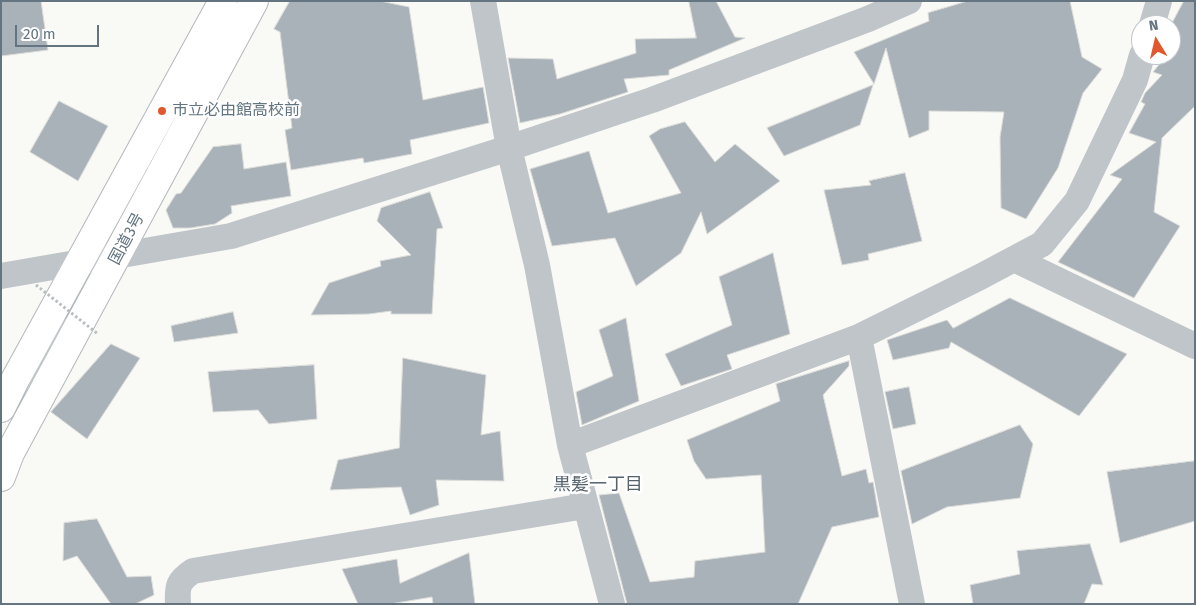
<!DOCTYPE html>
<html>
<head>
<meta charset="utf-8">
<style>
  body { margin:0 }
  #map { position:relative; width:1196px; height:605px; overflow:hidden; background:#f9f9f6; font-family:"Fira Sans",sans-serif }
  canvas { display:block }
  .frame { position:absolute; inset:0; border:2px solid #647581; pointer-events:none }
  .north { position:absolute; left:1131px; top:15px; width:50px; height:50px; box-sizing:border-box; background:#fff; border:1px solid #c1c8cd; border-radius:50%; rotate:351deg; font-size:14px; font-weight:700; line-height:20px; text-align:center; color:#647581 }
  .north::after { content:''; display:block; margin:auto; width:18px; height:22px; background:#e1572e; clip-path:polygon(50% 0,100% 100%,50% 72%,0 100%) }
  .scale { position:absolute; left:15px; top:25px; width:84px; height:22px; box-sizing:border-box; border:2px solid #647581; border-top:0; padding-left:6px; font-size:15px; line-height:18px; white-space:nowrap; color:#647581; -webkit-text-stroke:4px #fff; paint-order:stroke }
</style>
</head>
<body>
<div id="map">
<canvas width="1196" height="605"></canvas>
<div class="frame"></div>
<div class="north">N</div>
<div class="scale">20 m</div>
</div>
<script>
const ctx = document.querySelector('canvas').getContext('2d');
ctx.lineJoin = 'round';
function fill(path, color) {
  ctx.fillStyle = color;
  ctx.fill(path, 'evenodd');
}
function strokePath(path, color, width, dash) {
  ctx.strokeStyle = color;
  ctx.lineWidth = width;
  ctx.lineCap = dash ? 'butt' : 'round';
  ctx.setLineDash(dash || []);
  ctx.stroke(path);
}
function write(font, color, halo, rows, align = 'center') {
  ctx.font = font + ' "Fira Sans","Noto Sans JP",sans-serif';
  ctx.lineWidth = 5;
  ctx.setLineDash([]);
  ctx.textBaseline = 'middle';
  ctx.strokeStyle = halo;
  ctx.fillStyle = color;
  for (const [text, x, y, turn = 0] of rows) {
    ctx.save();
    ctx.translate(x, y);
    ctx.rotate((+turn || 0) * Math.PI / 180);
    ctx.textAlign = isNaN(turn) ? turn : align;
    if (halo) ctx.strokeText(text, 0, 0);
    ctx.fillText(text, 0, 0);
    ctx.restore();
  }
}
const building = new Path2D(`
  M 1,1 L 41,1 L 48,50 L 1,56 Z
  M 290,1 L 380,1 L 409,7 L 423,100 L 483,87 L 489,123 L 410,140 L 412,154 L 364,163 L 363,158 L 291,170 L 285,130 L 292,128 L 280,32 L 274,29 Z
  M 689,1 L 716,1 L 735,37 L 745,38 L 669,70 L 669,75 L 624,79 L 628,92 L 560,114 L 520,123 L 508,58 L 553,59 L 557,79 L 636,53 L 635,39 L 696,38 Z
  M 968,1 L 1070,1 L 1082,57 L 1102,69 L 1083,93 L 1058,168 L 1026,219 L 1001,208 L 1000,137 L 1004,112 L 929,111 L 929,130 L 909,138 L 886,48 L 874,84 L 854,52 L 929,21 L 928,13 Z
  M 1184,1 L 1195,1 L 1195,106 L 1162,138 L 1154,212 L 1180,226 L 1134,298 L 1058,262 L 1122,179 L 1110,175 L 1156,142 L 1129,133 L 1145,104 L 1141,102 L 1145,93 L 1162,75 L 1153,72 L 1167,55 L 1171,55 L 1171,25 Z
  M 873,85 L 860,125 L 784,156 L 767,128 Z
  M 59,101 L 108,126 L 78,181 L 30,152 Z
  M 685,122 L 715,162 L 735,144 L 780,181 L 707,234 L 701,212 L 681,253 L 636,286 L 615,238 L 552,246 L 530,169 L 589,151 L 608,213 L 681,193 L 649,136 L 660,129 Z
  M 241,144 L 244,169 L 286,162 L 291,196 L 231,206 L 232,213 L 215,224 L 190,228 L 173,228 L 166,210 L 176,194 L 181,193 L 213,147 Z
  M 905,173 L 922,241 L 868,254 L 869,260 L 842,265 L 824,190 L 871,185 L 869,181 Z
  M 430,192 L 443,228 L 437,229 L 432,314 L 391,314 L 391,311 L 369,314 L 311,315 L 329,283 L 381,266 L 380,261 L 411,255 L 377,221 L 381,208 Z
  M 773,253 L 790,334 L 727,355 L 732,369 L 681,386 L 665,354 L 732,325 L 719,277 Z
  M 1010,298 L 1127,354 L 1079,416 L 951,342 L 949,348 L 893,360 L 887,340 L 947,320 L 953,328 Z
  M 233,312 L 238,333 L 174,342 L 171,326 Z
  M 626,318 L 639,401 L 582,425 L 576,392 L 613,376 L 599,330 Z
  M 111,344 L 140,358 L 87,439 L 51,412 Z
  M 403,358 L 486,375 L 481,435 L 500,431 L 504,481 L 436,480 L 439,505 L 410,515 L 401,487 L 330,490 L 338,460 L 399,448 Z
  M 849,361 L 849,366 L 823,395 L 842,476 L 866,469 L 869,483 L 873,482 L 879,517 L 832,527 L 798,604 L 627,604 L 599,495 L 619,493 L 650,582 L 694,577 L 695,561 L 765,552 L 761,475 L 706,479 L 694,461 L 687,440 L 780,401 L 776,384 Z
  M 314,365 L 317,419 L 269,424 L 258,410 L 213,412 L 208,372 Z
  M 909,387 L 916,424 L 893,429 L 885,392 Z
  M 1020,425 L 1033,444 L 1020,498 L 947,507 L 912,524 L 901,471 Z
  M 1195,461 L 1195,521 L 1120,543 L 1107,472 Z
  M 97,519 L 127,577 L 151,576 L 154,595 L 135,604 L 111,604 L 77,556 L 63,561 L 64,523 Z
  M 1090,544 L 1103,585 L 1092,584 L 1084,604 L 973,604 L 970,585 L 1020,574 L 1017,551 Z
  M 469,553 L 475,604 L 433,604 L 432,597 L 390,604 L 358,604 L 342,569 L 397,559 L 400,583 Z`);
fill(building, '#a9b2b8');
strokePath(building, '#dbdbd9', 1);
const trunk = new Path2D(`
  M 1,408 L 16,378 L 223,1
  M 1,477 L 10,453 L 254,1`);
strokePath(trunk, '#b3b8bc', 30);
strokePath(new Path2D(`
  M 483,1 L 509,148 L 537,265 L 570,445 L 612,604
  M 1152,25 L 1159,1
  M 1014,259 L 1195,346
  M 1,276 L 231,236 L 509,148 L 652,100 L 868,19 L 909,1
  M 859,337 L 912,604
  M 18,376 L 78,325
  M 570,445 L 859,337 L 980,277 L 1042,244 L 1077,201 L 1135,80 L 1142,55
  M 178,604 C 177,586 178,581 193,571 L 585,506`), '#c0c5c9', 26);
strokePath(trunk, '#fff', 28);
strokePath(new Path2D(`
  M 36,285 L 98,334`), '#babec1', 3, [2.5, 2.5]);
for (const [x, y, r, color] of [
  [162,111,5,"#e1572e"]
]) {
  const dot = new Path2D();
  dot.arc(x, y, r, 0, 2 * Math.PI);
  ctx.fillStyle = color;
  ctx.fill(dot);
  strokePath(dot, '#fff', 2);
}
write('16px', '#647581', '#fff', [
  ["市立必由館高校前",172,111]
], 'left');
write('16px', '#647581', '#fff', [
  ["国道3号",127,239,-62]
]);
write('18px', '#56636c', '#fff', [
  ["黒髪一丁目",598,485]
]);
</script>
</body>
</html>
